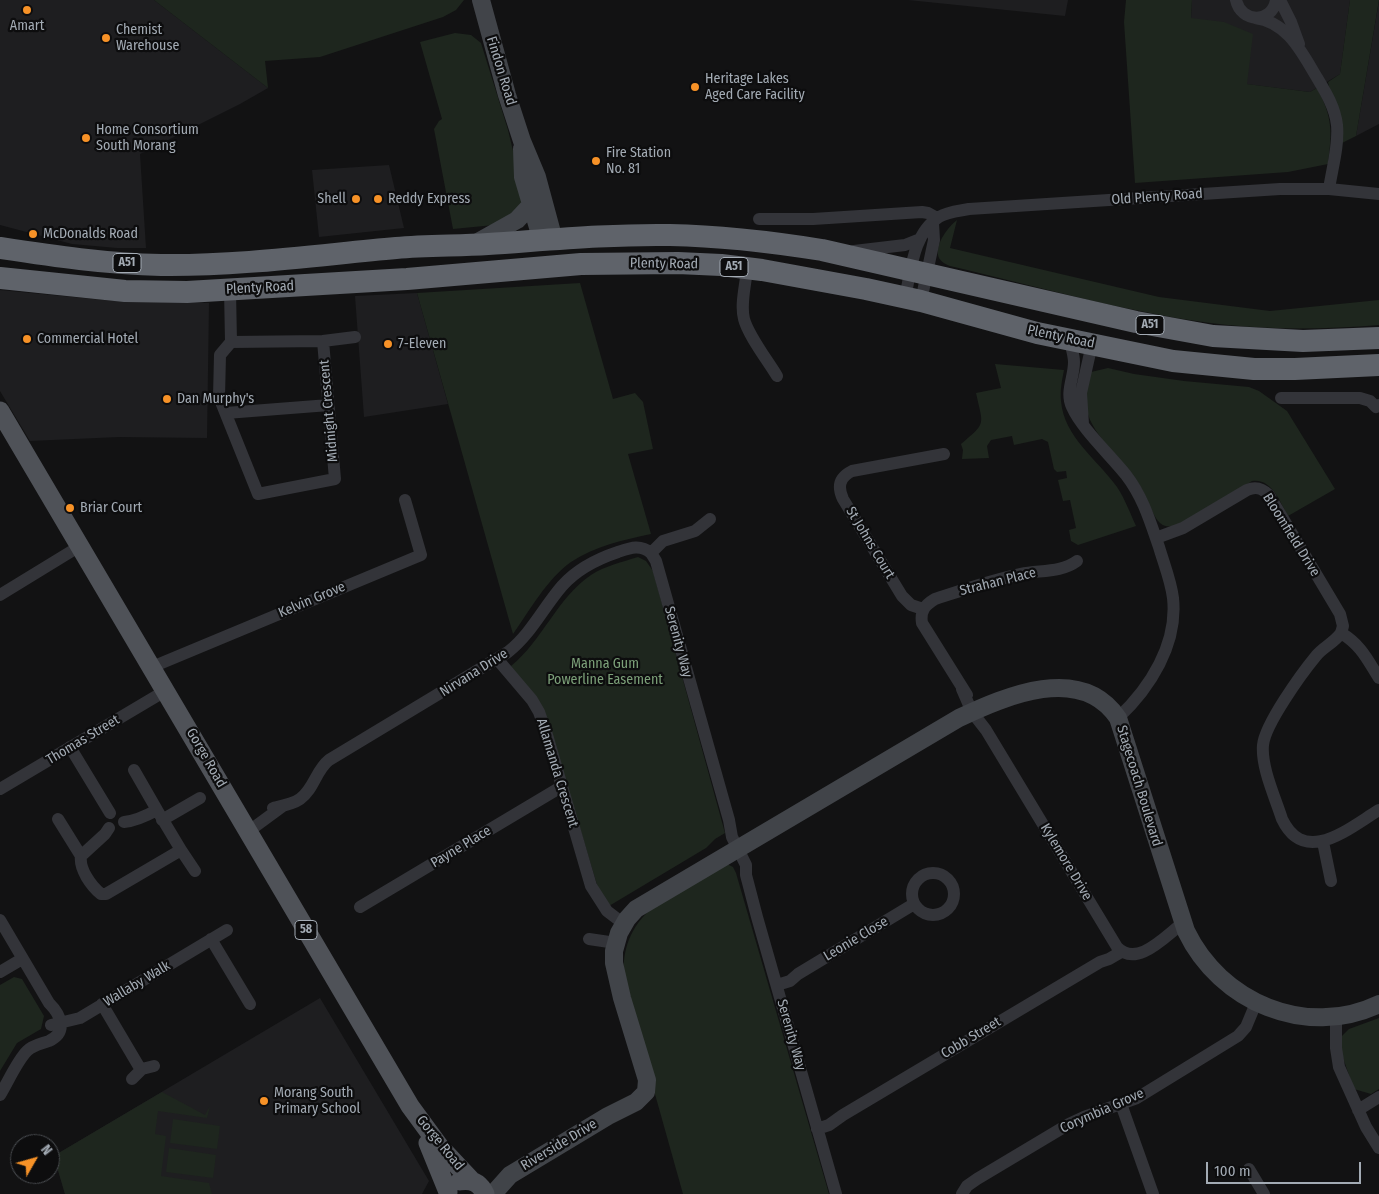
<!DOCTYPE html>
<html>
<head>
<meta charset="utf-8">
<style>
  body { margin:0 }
  #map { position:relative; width:1379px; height:1194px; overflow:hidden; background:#121213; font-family:"Fira Sans Condensed",sans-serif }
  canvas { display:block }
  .north { position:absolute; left:10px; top:1134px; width:50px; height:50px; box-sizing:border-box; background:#0d0d0e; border:1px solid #494c50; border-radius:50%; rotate:52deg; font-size:14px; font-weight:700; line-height:20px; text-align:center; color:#a3abb4 }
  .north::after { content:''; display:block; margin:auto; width:18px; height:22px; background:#f79227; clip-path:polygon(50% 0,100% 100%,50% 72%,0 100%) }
  .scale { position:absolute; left:1206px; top:1162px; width:155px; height:22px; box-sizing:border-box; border:2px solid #a3abb4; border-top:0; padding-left:6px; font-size:15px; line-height:18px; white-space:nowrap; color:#a3abb4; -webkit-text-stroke:4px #0d0d0e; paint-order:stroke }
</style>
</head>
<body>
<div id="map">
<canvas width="1379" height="1194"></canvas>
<div class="north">N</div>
<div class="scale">100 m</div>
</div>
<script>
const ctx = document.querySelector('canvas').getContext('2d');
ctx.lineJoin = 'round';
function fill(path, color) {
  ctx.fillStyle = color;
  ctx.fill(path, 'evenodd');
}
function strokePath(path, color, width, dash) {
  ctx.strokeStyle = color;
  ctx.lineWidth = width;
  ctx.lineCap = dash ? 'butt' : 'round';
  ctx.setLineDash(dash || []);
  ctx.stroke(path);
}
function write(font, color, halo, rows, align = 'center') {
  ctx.font = font + ' "Fira Sans Condensed",sans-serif';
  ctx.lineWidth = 4.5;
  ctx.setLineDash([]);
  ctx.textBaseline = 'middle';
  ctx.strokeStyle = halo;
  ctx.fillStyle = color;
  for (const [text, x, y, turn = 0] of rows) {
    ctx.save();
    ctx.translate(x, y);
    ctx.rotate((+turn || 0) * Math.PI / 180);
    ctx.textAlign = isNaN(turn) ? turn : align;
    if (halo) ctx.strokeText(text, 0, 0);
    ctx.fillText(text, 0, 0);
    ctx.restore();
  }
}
fill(new Path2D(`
  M 0,0 L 154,0 L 268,88 L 240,104 L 140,154 L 146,248 L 117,248 L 72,244 L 0,225 Z
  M 908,0 L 1068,0 L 1065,16 Z
  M 1192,0 L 1350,0 L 1340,74 L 1310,92 L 1246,84 L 1191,18 Z
  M 1379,1 L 1379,124 L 1356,136 Z
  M 389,165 L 404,228 L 319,237 L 312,170 Z
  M 0,290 L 115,301 L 209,303 L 207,438 L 119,437 L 30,441 L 0,391 Z
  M 417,293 L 448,404 L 364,417 L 355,296 Z
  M 320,998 L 429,1181 L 422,1194 L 65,1194 L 55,1160 L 57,1154 Z`), '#1e1e20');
fill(new Path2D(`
  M 154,0 L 464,0 L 456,10 L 443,17 L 320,57 L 265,61 L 268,88 Z
  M 1126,0 L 1192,0 L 1191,18 L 1224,22 L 1253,34 L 1247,84 L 1310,92 L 1317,88 C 1333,118 1332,132 1328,164 L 1288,172 L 1135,183 L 1124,22 Z
  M 1350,0 L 1379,0 L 1356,136 L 1342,143 L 1328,82 L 1340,74 Z
  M 455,33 L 471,35 L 481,43 L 508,130 L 523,192 L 524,204 L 519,212 L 494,225 L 453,229 L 434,129 L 439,121 L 442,119 L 420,42 Z
  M 957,220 L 950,248 L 1159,297 L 1270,311 L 1379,300 L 1379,325 C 1329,329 1278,330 1228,325 C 1134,315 1041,287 950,266 C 945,264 939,261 938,255 C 936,243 948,227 957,220 Z
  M 580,283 L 613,399 L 635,393 L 643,402 L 653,449 L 628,454 L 651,534 C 623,540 595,546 571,562 C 547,579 530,610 513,634 L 417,293 Z
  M 995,364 L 1064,370 C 1062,380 1060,390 1061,401 C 1064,437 1097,459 1117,487 C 1125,499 1130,513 1136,526 L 1078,545 L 1071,541 L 1069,530 L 1076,528 L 1070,500 L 1063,501 L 1058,480 L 1067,478 L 1066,471 L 1057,472 L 1054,469 L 1048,442 L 1042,439 L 1014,445 L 1012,436 L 991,440 L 987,446 L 989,458 L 962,459 L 963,450 L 961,444 C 987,422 983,426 976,393 L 1001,388 Z
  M 1108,368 L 1134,374 L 1184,381 L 1249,387 L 1259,391 L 1287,411 L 1335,489 L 1288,516 C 1280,502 1272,478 1252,481 L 1182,524 C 1174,526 1167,529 1160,523 C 1153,517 1147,498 1142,489 C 1129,466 1091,435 1087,410 C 1085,397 1087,384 1091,372 Z
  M 638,557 L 646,561 L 653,571 L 725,833 L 715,839 L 706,848 L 609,906 L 598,888 L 547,719 L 512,671 L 511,666 C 543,640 557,598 591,575 C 605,566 622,562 638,557 Z
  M 727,864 L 733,867 L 736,873 L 829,1194 L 683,1194 L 623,980 C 623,948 629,928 654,906 Z
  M 14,977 L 22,979 L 44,1016 L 41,1029 L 17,1043 L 0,1071 L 0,985 Z
  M 1379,1018 L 1379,1089 L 1371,1094 L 1354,1089 L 1342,1055 L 1341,1037 L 1349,1029 Z
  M 162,1092 L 205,1115 L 210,1106 L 207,1118 L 158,1111 L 155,1134 L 166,1136 L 161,1176 L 209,1183 L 212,1194 L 65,1194 L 55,1160 L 57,1154 Z
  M 173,1119 L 220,1126 L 217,1149 L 170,1143 Z
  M 169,1148 L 216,1155 L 213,1178 L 166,1172 Z`), '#1e261e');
strokePath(new Path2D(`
  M 1236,0 C 1241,23 1272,24 1276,0
  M 1280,0 L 1291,22 L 1299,44
  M 1255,18 C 1287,22 1301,51 1316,76 C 1325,91 1335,107 1337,125 C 1339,146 1332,169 1329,189
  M 759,219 L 813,219 L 922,212 L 928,213 L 937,218
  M 854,251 L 905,245 L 920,239
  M 747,268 C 746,284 740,304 744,319 C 748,335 768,361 777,376
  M 230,290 L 231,342 L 220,355 L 219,397 L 258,494 L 335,479 L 323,341 L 231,342
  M 905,298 C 911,271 913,233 939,217 C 947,212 959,211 969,209 L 1280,189 L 1329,189 L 1379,194
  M 921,301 L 934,240 L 933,223
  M 1070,340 C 1071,347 1074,355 1074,362 C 1074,378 1065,392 1072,407 C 1081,428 1111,456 1126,475 C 1143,497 1150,521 1159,547 C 1164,564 1171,581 1173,598 C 1178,644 1150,688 1118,718
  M 323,341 L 355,337
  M 1281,398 L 1360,398 L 1370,401 L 1376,407 L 1379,405
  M 226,413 L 329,405
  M 1083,424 L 1081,393 L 1092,344
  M 1156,538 L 1183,528 L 1247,490 C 1256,486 1262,488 1269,495 L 1340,614 L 1343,626 L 1341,633 C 1361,645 1367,659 1379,678
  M 651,553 L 656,561 L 729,820 L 732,837 L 746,865 L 746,875 L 757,917 L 836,1194
  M 0,595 L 80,546
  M 923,609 L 911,605 L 902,596 L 843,499 C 837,486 840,477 852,471 L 944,454
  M 1341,633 C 1334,643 1323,647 1316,656 C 1302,673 1265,724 1263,745 C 1261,767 1275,797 1282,819 C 1305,867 1349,828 1379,810
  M 498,660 L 532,700 L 539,712 L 547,735 L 591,886 L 607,911 L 624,924
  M 152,667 L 421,555 L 405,500
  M 962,689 L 972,712 L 986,730 L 1117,947 C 1137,969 1166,935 1183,923
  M 967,695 L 922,623 C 920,611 925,605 935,599 C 963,590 992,580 1021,574 C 1039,570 1061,573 1077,561
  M 70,747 L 110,813
  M 134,770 L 157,810
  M 0,789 L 165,691
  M 273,808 C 282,806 293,804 300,799 C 314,789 316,770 329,760 L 508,652 C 531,634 543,608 562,586 C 577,569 597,559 618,552 C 630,548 640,544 651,553 L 663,541 L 695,531 L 710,519
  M 58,819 L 81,856
  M 162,820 L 200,798
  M 109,828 L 105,834 L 81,856 C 79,869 91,886 101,894 L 106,894 L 181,850 L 157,810 C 146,816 136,821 124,822
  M 249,831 L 283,806
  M 1323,842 L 1331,881
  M 181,850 L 195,871
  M912 894a21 21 0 1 1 42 0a21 21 0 1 1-42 0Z
  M 360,907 L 561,787
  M 0,920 L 49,1003 C 61,1015 68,1032 49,1041 C 41,1044 33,1045 27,1051 C 17,1061 8,1082 0,1095
  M 211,939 L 250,1004
  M 589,939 L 616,943
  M 0,972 L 22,959
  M 777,985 L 790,981 L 798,974 L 914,904
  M 102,1004 L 141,1070
  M 1336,1016 L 1336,1048 L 1339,1067 L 1366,1127 L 1379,1148
  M 51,1025 L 80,1018 L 227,930
  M 132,1079 L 142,1069 L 154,1066
  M 1121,1104 L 1153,1194
  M 1358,1110 L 1379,1097
  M 817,1129 L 829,1125 L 843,1115 L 1100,962 L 1109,959 L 1121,952
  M 1249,1169 L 1264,1194
  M 962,1194 L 967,1186 L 977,1179 L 1069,1124 L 1084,1117 L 1137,1098 L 1238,1036 L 1246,1027 L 1256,1003`), '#333439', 12);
strokePath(new Path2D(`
  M 481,0 L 507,95 L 522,141 L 537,177 L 554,240
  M 522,149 L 523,177 L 542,241
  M 476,243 L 517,220 L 531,205
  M 493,1194 L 510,1175 L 608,1116 L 636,1102 L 646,1092 L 647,1080 L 622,998 L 614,963 L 614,951 L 619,933 L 627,919 L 636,909 L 959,718 C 1006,696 1081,663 1118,718 L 1186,931 C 1220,1002 1306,1039 1379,1004`), '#414449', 18);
strokePath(new Path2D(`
  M 0,411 L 410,1106 L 440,1147 L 471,1180
  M 428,1143 L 448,1192
  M 460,1181 C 472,1179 480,1183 485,1194`), '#4f5258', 19);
strokePath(new Path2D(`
  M 0,248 C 53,256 107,264 161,265 C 240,266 318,255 396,248 C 427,245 457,246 488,244 C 548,240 609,234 670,235 C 721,236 772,242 822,250 L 1136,322 L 1213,336 L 1303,341 L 1379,338
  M 0,278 L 125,291 L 187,292 L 407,279 L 581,264 L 678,263 L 721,265 L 762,270 L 866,289 L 921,301 L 1037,333 L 1173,361 L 1254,369 L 1295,369 L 1379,365`), '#5f636a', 22);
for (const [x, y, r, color] of [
  [27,10,5,"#f79227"],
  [106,38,5,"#f79227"],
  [695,87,5,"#f79227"],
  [86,138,5,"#f79227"],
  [596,161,5,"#f79227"],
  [356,199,5,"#f79227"],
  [378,199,5,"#f79227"],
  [33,234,5,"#f79227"],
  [27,339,5,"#f79227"],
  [388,344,5,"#f79227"],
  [167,399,5,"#f79227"],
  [70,508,5,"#f79227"],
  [264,1101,5,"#f79227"]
]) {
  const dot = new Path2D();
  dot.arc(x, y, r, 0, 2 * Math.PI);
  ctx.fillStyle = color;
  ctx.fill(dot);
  strokePath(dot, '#0d0d0e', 2);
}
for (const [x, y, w] of [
  [127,263,28],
  [734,267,28],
  [1150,325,28],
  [306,930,22]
]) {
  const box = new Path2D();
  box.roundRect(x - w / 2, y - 9.5, w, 19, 4);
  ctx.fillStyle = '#0d0d0e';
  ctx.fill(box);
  strokePath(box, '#a3abb4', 1);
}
write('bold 12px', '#a3abb4', null, [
  ["A51",127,263],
  ["A51",734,267],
  ["A51",1150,325],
  ["58",306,930]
]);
write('14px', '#a3abb4', '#0d0d0e', [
  ["Amart",27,26,"center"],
  ["Chemist",116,30],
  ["Warehouse",116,46],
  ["Heritage Lakes",705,79],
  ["Aged Care Facility",705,95],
  ["Home Consortium",96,130],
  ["South Morang",96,146],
  ["Fire Station",606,153],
  ["No. 81",606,169],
  ["Shell",346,199,"right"],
  ["Reddy Express",388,199],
  ["McDonalds Road",43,234],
  ["Commercial Hotel",37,339],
  ["7-Eleven",398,344],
  ["Dan Murphy's",177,399],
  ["Briar Court",80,508],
  ["Morang South",274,1093],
  ["Primary School",274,1109]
], 'left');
write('14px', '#a3abb4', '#0d0d0e', [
  ["Findon Road",501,71,73],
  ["Old Plenty Road",1157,197,-4],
  ["Plenty Road",664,264,1],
  ["Plenty Road",260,288,-3],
  ["Plenty Road",1061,337,12],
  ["Midnight Crescent",329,411,-95],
  ["Bloomfield Drive",1291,535,58],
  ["St Johns Court",870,543,59],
  ["Strahan Place",998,582,-14],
  ["Kelvin Grove",312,600,-23],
  ["Serenity Way",678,642,75],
  ["Nirvana Drive",474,673,-32],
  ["Thomas Street",83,740,-31],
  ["Gorge Road",206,758,60],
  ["Allamanda Crescent",557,773,73],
  ["Stagecoach Boulevard",1139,786,73],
  ["Payne Place",461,847,-31],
  ["Kylemore Drive",1066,862,59],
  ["Leonie Close",856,939,-31],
  ["Wallaby Walk",137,984,-31],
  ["Serenity Way",791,1035,74],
  ["Cobb Street",971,1038,-31],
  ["Corymbia Grove",1102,1111,-24],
  ["Gorge Road",440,1143,51],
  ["Riverside Drive",559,1145,-31]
]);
write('14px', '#7ca079', '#0d0d0e', [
  ["Manna Gum",605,664],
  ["Powerline Easement",605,680]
]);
</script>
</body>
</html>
